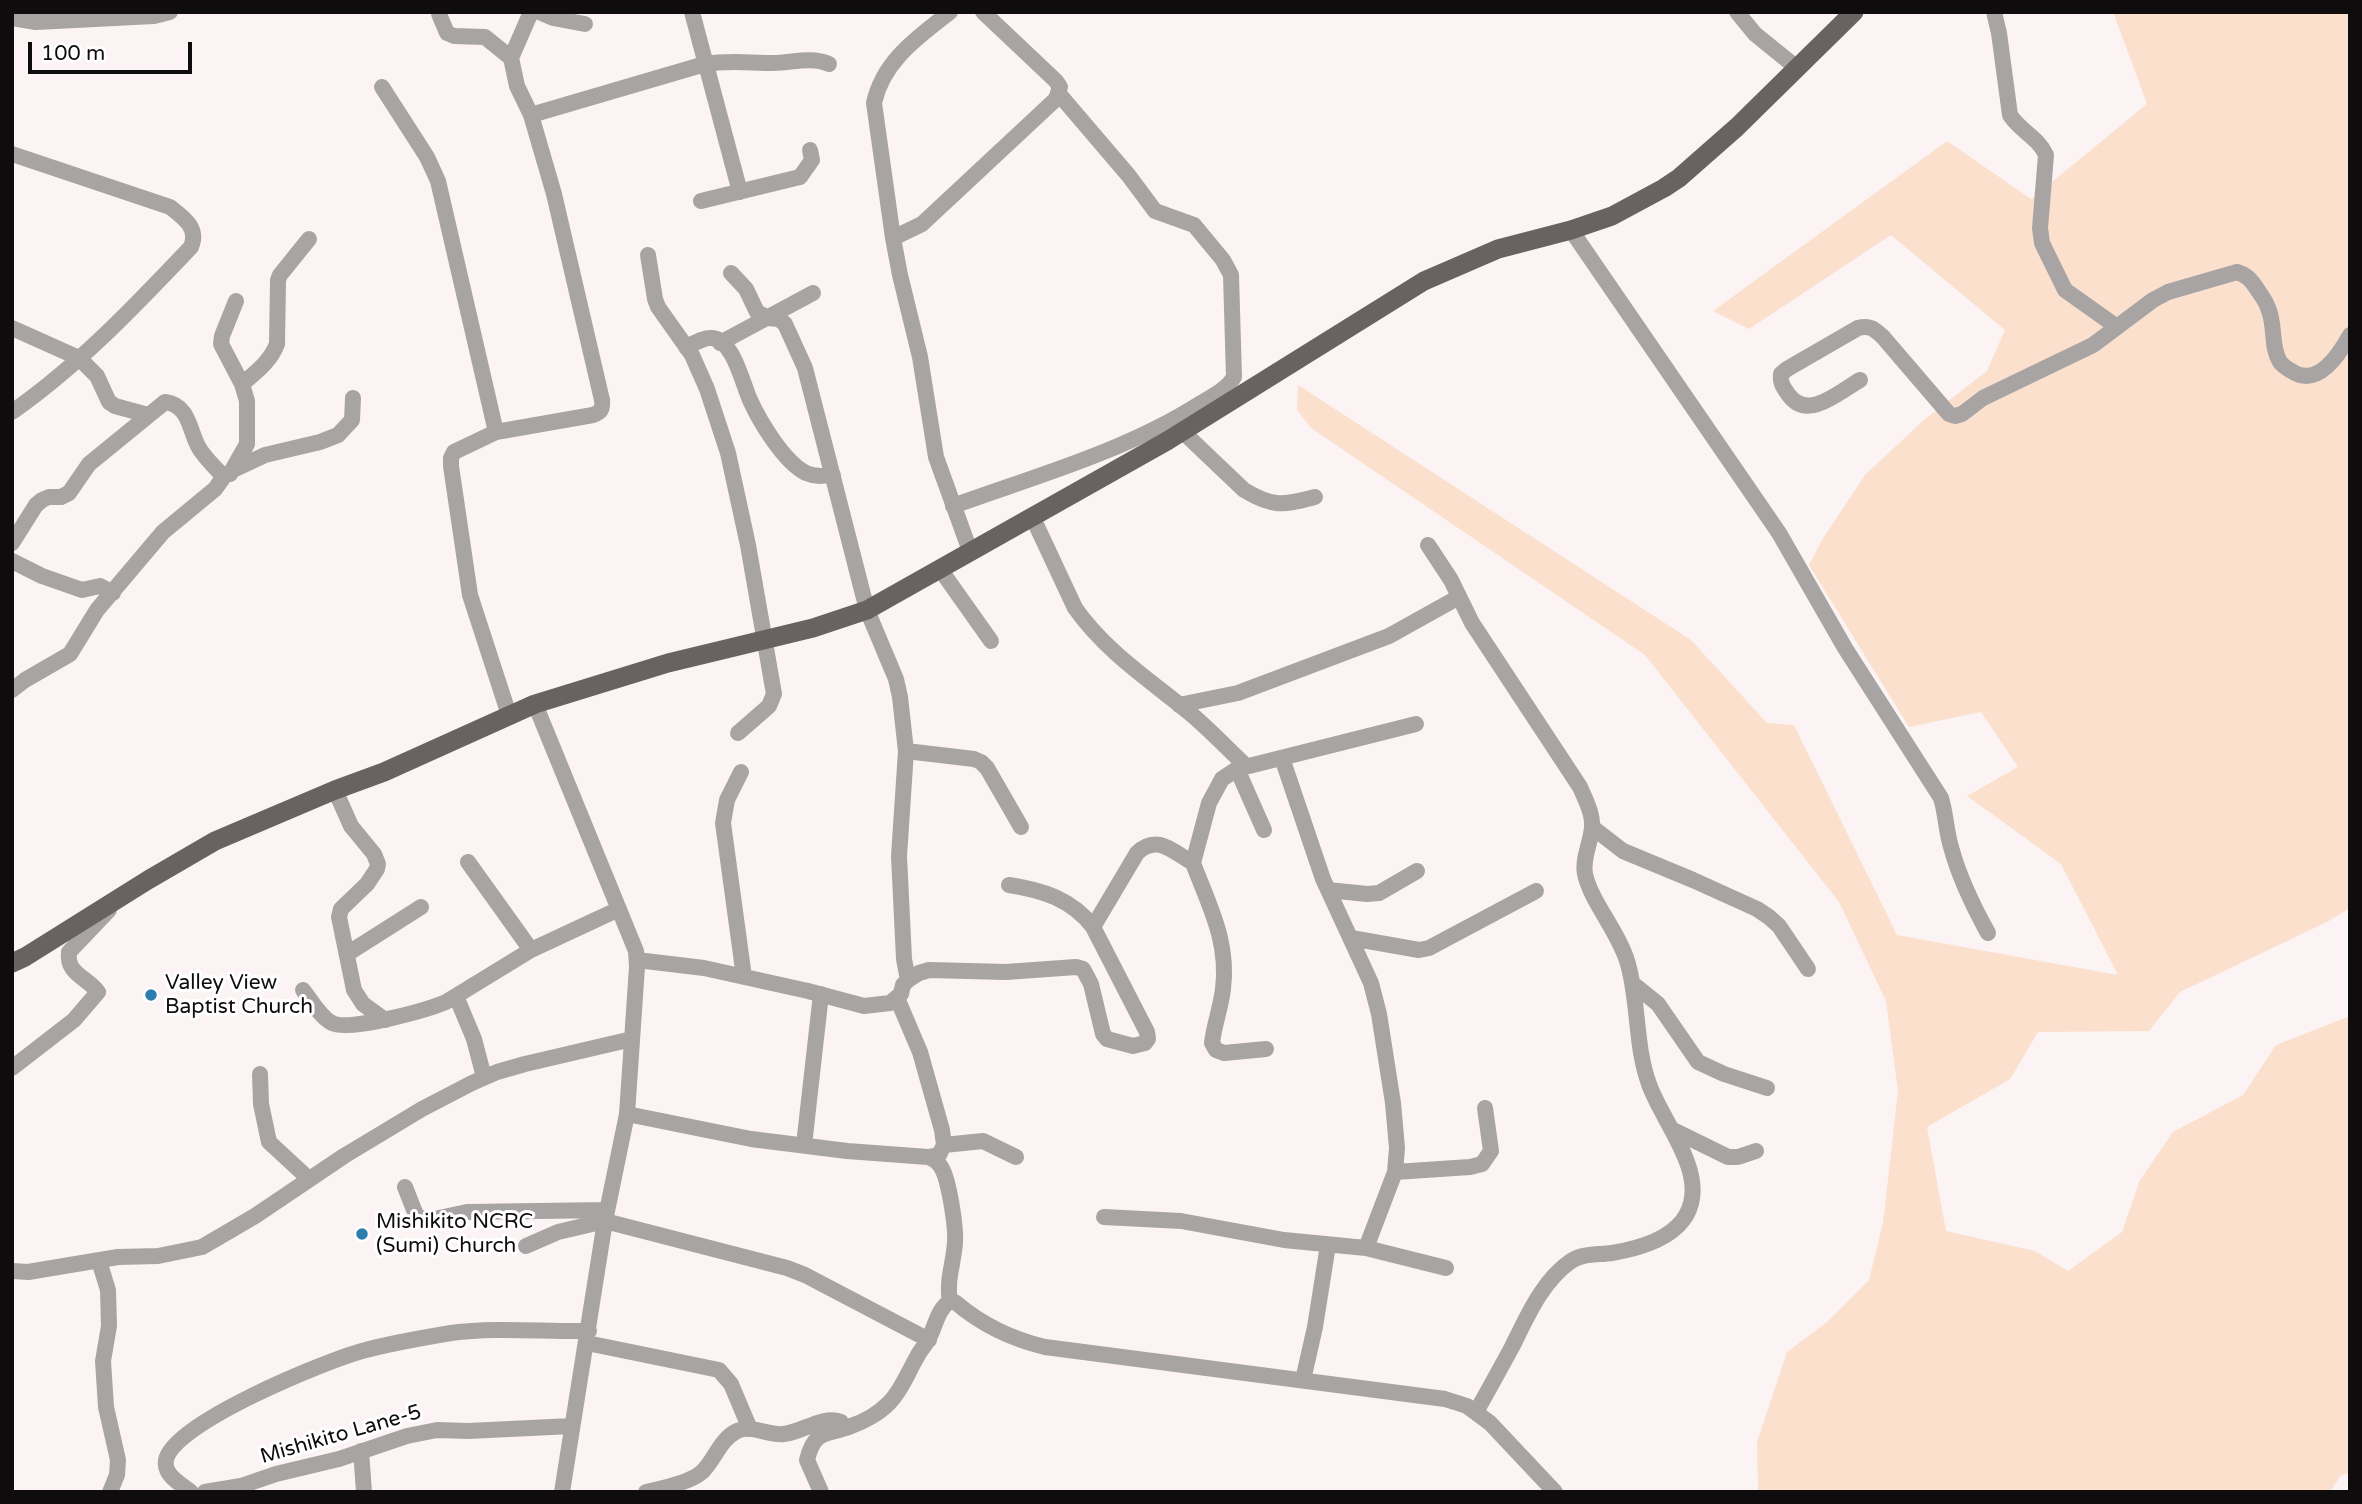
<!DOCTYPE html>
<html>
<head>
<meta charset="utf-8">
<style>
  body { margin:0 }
  #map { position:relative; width:2362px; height:1504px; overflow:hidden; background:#fcf3f4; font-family:"Varela Round",sans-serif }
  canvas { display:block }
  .frame { position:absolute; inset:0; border:14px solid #0f0c0d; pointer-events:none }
  .scale { position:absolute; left:28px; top:42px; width:164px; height:32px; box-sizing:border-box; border:4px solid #0f0c0d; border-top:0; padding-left:9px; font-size:21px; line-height:24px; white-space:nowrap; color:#0f0c0d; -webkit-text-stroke:5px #fff; paint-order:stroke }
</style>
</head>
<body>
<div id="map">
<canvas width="2362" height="1504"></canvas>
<div class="frame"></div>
<div class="scale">100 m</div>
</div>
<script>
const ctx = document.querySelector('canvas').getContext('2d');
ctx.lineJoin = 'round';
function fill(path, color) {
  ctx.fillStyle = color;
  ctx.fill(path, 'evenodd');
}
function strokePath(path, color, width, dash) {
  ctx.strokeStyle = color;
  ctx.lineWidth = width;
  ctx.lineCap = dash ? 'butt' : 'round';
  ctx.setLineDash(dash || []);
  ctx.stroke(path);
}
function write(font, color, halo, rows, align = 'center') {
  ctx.font = font + ' "Varela Round",sans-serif';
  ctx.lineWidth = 6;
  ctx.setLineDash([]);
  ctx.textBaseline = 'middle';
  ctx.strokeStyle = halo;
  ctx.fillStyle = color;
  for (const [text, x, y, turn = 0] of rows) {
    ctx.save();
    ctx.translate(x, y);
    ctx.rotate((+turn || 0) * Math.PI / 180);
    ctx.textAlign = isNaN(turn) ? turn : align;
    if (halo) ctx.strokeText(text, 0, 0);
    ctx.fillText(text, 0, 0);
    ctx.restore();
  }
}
fill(new Path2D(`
  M 2113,12 L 2350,12 L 2350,908 L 2327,922 L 2180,992 L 2149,1031 L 2038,1032 L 2010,1079 L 1927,1127 L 1946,1231 L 2035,1251 L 2068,1271 L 2122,1232 L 2140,1180 L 2173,1132 L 2243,1095 L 2276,1045 L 2350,1016 L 2350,1473 L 2341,1475 L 2330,1492 L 1758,1492 L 1757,1442 L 1787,1352 L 1827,1322 L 1869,1280 L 1883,1223 L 1898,1091 L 1886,1001 L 1839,902 L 1645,655 L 1311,428 L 1297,410 L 1298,385 L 1691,640 L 1767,723 L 1794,725 L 1897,935 L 2118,975 L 2061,864 L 1967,796 L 2018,767 L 1981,712 L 1909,727 L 1809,565 L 1822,540 L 1865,475 L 1925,419 L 1987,371 L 2005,330 L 1891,235 L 1749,329 L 1713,311 L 1947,141 L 2031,199 L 2147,104 Z`), '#fbe0cd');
strokePath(new Path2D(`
  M 539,12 L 553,18 L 585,24
  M 692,12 L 740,192
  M 950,12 C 918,37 883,61 874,103 L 893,238 L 900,275 L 920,357 L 936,457 L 970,551
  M 1737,12 L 1755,34 L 1797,68
  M 1994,12 L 1999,33 L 2010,115 C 2020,131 2038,137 2046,155 L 2040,228 L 2042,243 L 2065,290 L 2117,327
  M 12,18 L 36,22 L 154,16 L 170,12
  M 511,58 L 531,12
  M 382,87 L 427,157 L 438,181 L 496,432 L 593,415 C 601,412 603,409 602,400 L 554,194 L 531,115 L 517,86 L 511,58 L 485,37 L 454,36 L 447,33 L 439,14
  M 531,115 L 705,64 C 728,60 750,63 773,63 C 791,63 811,56 829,64
  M 12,154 L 170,207 C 184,218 199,228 191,247 C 135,306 79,365 12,412
  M 701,201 L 800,177 L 812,160 L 810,150
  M 1571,230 L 1779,533 L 1845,648 L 1941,798 C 1946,814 1946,831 1951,847 C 1959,877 1973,906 1988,933
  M 893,238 L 922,224 L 1056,99 L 1060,87 L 1056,81 L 983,12
  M 648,255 L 655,299 L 658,307 L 692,355 L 707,389 L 728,453 L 748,545 L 774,694 L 769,706 L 738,733
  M 731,273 L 746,289 L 757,312 L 768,318 L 779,319 L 785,324 L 805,368 L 867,610 L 896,679 L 900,697 L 906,751 L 899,856 L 904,959 L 908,980
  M 12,328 L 79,358 L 97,376 L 109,402 L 115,406 L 148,415
  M 720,343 L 813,293
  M 686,347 C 693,344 704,337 712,338 C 733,339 743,385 750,400 C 760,422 784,462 806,473 C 815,477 823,476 833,475
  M 1860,380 C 1839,392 1807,422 1788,394 C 1783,387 1780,383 1781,374 L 1787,369 L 1858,328 C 1870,325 1874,329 1883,337 L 1949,414 L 1955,416 L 1962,414 L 1983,398 L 2093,345 L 2153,300 L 2168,292 L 2237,272 C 2247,275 2251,280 2257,289 C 2261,295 2266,301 2268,308 C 2276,325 2270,346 2280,362 C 2284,367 2288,369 2293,372 C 2318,387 2339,355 2350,335
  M 242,384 C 256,372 270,362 277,344 L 278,280 L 280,275 L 309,239
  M 1182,431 L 1244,490 C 1274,508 1283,505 1315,497
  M 496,432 L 454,452 L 451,458 L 451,466 L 470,595 L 509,715
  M 233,470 L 265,455 L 320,442 L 338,435 L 352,420 L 353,398
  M 953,506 C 1036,476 1126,451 1201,403 C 1213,396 1227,389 1234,377 L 1231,275 L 1223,260 L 1194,225 L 1155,211 L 1129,176 L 1059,94
  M 1032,516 L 1075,608 C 1106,652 1150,680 1191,714 C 1210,730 1228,749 1246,766
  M 12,543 L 36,505 L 42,500 L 49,497 L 61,497 L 69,493 L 89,464 L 165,402 C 190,405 189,431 199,448 C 205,458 214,466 221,474 L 230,474 L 247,444 L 247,401 L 242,384 L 221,344 L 222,336 L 236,301
  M 1428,545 L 1451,580 L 1472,623 L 1580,787 C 1585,799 1593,813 1592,827 C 1591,842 1582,859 1585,874 C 1591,902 1619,932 1628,964 C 1639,1003 1635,1046 1649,1084 C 1662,1123 1714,1178 1683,1220 C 1668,1240 1636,1249 1612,1253 C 1599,1255 1583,1253 1571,1261 C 1542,1281 1527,1317 1512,1347 C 1500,1369 1488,1391 1476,1412
  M 12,561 L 42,576 L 82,590 L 100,586 L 113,593
  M 940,569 L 991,641
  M 12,690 L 25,680 L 70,654 L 97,610 L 163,532 L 215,489 L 225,475
  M 535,704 L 636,951 L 637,967 L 627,1114 L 605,1221 L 562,1492
  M 1179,705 L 1238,693 L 1389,636 L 1459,597
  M 906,751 L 974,759 L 981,762 L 987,768 L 1021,827
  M 1282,758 L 1323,879 L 1371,983 L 1379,1014 L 1393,1103 L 1397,1148 L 1395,1172 L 1366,1248
  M 1237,769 L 1264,830
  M 741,772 L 727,800 L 723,823 L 744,977
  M 335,790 L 351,826 L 374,854 L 378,864 L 377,869 L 367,884 L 341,909 L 339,917 L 354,990 L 363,1004 L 385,1020
  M 1592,827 L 1623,851 L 1693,880 L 1757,909 L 1769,917 L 1779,926 L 1808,969
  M 468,862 L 531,950
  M 1328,890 L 1367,894 L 1379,893 L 1417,871
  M 1093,927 L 1137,853 C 1157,834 1172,851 1193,863
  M 1351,938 L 1419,950 L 1429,948 L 1536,891
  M 347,954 L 421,907
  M 637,960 L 704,968 L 808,991 L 864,1006 L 890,1003 L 901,994 L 903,985 L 908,980 L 919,973 L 929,970 L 1006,972 L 1076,967 L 1083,969 L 1091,984 L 1103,1034 L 1107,1039 L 1133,1046 L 1145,1043 L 1148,1039 L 1147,1032 L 1093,927 C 1072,899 1042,890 1009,885
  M 1632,983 L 1658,1004 L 1698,1062 L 1724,1074 L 1767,1088
  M 303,990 C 311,1000 320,1017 332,1023 C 349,1032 427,1010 446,1002 L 531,950 L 619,909
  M 456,996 L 474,1039 L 484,1077
  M 897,998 L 920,1052 L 942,1130 L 944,1145 L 939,1155 L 928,1157
  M 1266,1049 L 1224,1053 L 1216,1050 L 1212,1043 C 1214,1025 1221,1007 1223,989 C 1229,941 1209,906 1193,863 L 1209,803 L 1222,779 L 1237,769 L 1416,724
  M 12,1068 L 74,1020 L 98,992 C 87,977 66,974 69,952 L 109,910
  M 260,1074 L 261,1104 L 269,1142 L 309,1179
  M 627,1114 L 751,1139 L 847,1151 L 928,1157 C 934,1159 938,1162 941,1167 C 949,1179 956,1227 955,1242 C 954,1262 946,1281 950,1301
  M 1671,1129 L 1728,1157 L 1738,1157 L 1756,1151
  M 804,1145 L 821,994
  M 944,1145 L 983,1141 L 1016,1157
  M 1395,1172 L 1470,1167 L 1482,1164 L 1491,1151 L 1485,1108
  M 405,1187 L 416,1215 L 425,1221 L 467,1212 L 607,1210
  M 1104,1217 L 1181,1221 L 1284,1240 L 1366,1248 L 1446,1268
  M 526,1246 L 558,1232 L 605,1221 L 787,1268 L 805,1275 L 929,1340
  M 99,1261 L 108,1290 L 109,1326 L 103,1361 L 106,1407 L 118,1460 L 117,1475 L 110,1492
  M 12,1271 L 28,1272 L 118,1257 L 158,1256 L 202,1247 L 255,1216 L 344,1156 L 422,1109 L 472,1083 L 497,1072 L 525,1064 L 632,1039
  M 587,1343 L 719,1370 L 731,1384 L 750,1429
  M 1303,1380 L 1315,1327 L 1328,1245
  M 361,1451 L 364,1492
  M 191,1492 C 181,1484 163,1475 166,1460 C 173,1423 326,1361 362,1351 C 391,1343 421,1338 451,1333 C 497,1327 543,1332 589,1331
  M 205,1492 L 241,1486 L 276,1474 L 339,1459 L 407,1436 L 437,1430 L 468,1431 L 572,1426
  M 646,1492 C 663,1488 689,1483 702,1472 C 715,1460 719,1440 737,1431 C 752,1424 768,1436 784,1434 C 803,1432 822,1415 841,1422
  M 821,1492 L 807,1460 C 815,1428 827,1436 851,1426 C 864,1422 879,1413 889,1403 C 902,1390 908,1372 917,1357 C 920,1350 926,1345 929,1338 C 936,1325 937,1310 950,1301 L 955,1302 C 982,1325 1011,1339 1045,1347 L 1445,1399 L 1467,1406 L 1490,1423 L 1555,1492`), '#a8a4a4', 16);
strokePath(new Path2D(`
  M 12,963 L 25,957 L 148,880 L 215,841 L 335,790 L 384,772 L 535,704 L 668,663 L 813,628 L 867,610 L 1167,441 L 1424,281 L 1498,249 L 1571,230 L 1612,216 L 1664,188 L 1679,178 L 1737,127 L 1854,12`), '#686260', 19);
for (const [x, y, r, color] of [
  [151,995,7,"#2b7eaf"],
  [362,1234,7,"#2b7eaf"]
]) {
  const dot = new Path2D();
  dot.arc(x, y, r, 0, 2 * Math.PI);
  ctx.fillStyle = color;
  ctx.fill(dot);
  strokePath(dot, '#fff', 2.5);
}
write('21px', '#0f0c0d', '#fff', [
  ["Valley View",165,983],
  ["Baptist Church",165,1007],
  ["Mishikito NCRC",376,1222],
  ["(Sumi) Church",376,1246]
], 'left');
write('21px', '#0f0c0d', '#fff', [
  ["Mishikito Lane-5",341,1435,-16]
]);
</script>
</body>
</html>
